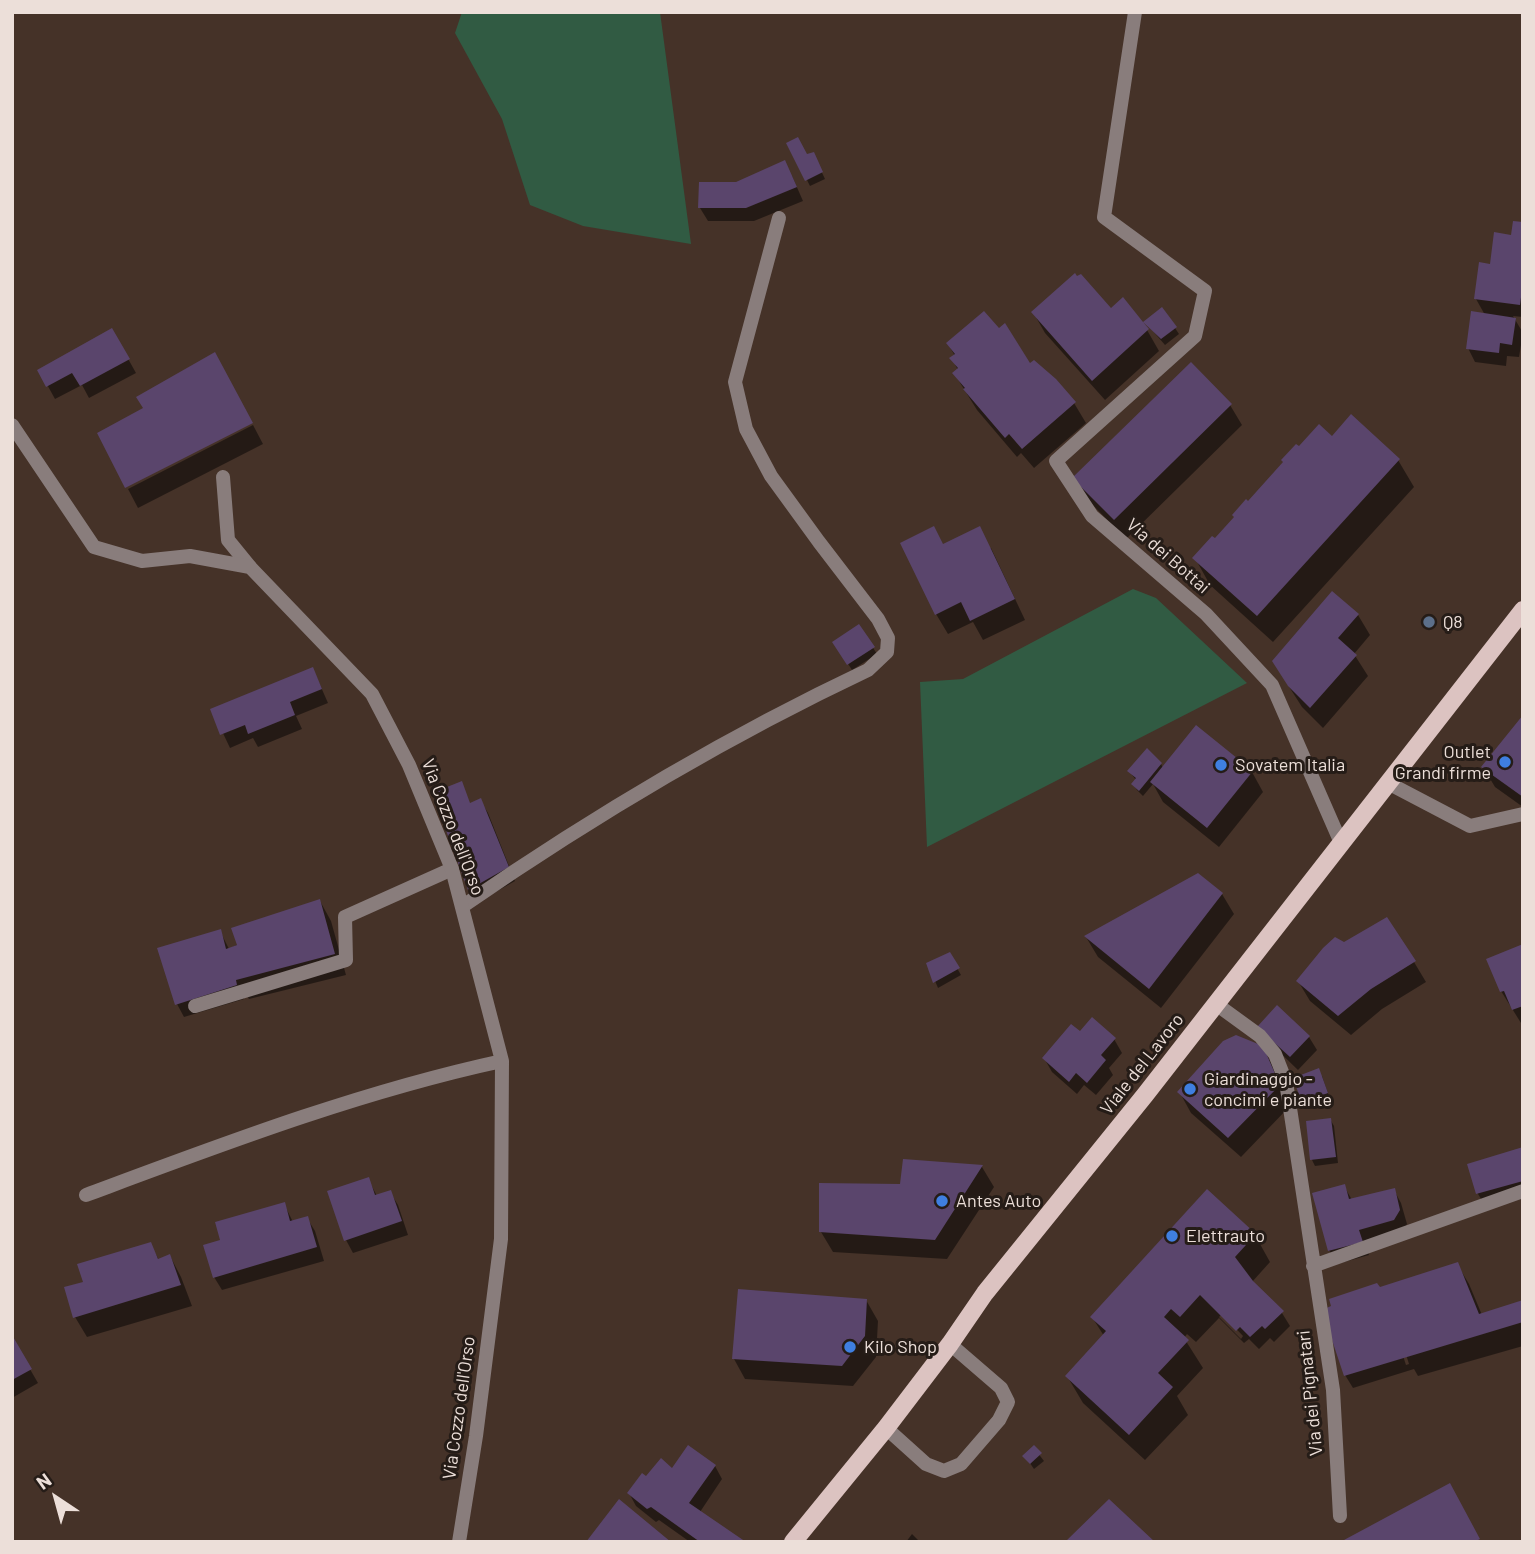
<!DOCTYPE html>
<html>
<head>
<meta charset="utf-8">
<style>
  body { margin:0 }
  #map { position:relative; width:1535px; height:1554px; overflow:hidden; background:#453228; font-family:Barlow,sans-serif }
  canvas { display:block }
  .frame { position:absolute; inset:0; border:14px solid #ecdfd9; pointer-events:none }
  .north { position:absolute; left:21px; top:1463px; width:70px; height:70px; -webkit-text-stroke:5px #251c17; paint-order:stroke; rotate:324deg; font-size:19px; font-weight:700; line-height:28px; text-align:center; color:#ecdfd9 }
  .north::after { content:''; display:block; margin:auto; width:24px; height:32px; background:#ecdfd9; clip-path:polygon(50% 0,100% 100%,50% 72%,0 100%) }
</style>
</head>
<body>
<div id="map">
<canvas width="1535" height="1554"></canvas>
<div class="frame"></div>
<div class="north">N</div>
</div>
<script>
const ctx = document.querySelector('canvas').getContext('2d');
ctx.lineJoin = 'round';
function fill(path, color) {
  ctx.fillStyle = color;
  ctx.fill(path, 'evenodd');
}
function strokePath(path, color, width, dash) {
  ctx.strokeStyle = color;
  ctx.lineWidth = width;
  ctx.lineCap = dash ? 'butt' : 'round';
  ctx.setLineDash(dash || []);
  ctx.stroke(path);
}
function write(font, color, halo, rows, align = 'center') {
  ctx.font = font + ' Barlow,sans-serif';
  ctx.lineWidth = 6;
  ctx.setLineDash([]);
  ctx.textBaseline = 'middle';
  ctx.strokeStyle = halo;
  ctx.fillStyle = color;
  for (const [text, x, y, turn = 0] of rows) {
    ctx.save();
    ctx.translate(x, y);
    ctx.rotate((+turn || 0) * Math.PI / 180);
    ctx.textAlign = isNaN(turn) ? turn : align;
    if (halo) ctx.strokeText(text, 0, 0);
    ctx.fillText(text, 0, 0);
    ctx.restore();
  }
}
fill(new Path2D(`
  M 462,12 L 660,12 L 691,244 L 583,226 L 530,205 L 502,119 L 455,33 Z
  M 1133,589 L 1156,598 L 1247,683 L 927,847 L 920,682 L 963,679 Z`), '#315b43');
fill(new Path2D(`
  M 807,156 L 816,160 L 825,179 L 810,186 L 807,180 Z
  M 792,176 L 803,201 L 754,221 L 708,221 L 700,208 L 736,184 Z
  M 1523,224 L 1523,317 L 1513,316 L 1523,333 L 1519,357 L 1507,356 L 1506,366 L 1475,362 L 1468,348 L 1485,315 L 1476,299 L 1492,266 Z
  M 1111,311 L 1147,330 L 1159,351 L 1105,400 L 1045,333 L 1033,312 Z
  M 1145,322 L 1175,328 L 1179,334 L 1165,345 Z
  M 112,330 L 136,373 L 89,398 L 82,385 L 55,399 L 39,370 Z
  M 948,344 L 1030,366 L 1074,403 L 1086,423 L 1034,468 L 1021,453 L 1017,457 L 977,410 L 954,373 L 958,370 L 952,359 L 955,356 Z
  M 1230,405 L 1242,425 L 1126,539 L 1086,498 L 1075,478 Z
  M 253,425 L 263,444 L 138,508 L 128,489 Z
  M 1332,438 L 1398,460 L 1414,487 L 1273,642 L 1210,585 L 1195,558 L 1215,541 L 1299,449 Z
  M 943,546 L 991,548 L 1025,620 L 983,640 L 973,622 L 948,634 L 936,614 Z
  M 1358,615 L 1370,635 L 1354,654 L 1368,676 L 1323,728 L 1302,707 L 1286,682 Z
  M 859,626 L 877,654 L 852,670 L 834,642 Z
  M 313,669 L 328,703 L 296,716 L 302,729 L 258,747 L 253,738 L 230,748 L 212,710 Z
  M 1523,718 L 1523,807 L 1495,787 L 1483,767 Z
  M 1161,764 L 1163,768 L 1252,772 L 1263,792 L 1219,847 L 1163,802 L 1153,784 L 1143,796 L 1137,790 L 1133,784 L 1136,780 L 1129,771 Z
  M 480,800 L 488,813 L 515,881 L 478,902 L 470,889 L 442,815 Z
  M 1222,894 L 1234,914 L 1161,1008 L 1098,957 L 1086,937 Z
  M 320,901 L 331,921 L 346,975 L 249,999 L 241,986 L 244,999 L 184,1017 L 177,1004 L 220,931 L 229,949 Z
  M 1344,944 L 1414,962 L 1426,982 L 1382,1009 L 1351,1035 L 1310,1001 L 1298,981 Z
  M 1523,946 L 1523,1022 L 1521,1023 L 1501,991 Z
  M 949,954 L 961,975 L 938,988 L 928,964 Z
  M 1080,1033 L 1114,1039 L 1122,1053 L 1109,1068 L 1113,1075 L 1096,1095 L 1084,1085 L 1077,1094 L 1052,1072 L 1044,1058 Z
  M 1309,1037 L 1317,1050 L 1298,1070 L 1267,1040 Z
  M 1262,1047 L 1274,1068 L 1290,1106 L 1241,1157 L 1191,1113 L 1180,1093 Z
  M 1322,1076 L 1330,1099 L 1307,1108 L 1304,1102 Z
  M 1330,1119 L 1334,1126 L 1338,1163 L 1315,1166 L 1312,1160 Z
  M 1523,1149 L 1523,1196 L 1486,1207 L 1478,1194 L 1469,1165 Z
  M 905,1161 L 982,1167 L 994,1187 L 947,1259 L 833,1252 L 821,1232 L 902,1186 Z
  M 368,1179 L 377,1196 L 390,1192 L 398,1205 L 408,1235 L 353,1253 L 346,1240 Z
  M 1344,1186 L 1352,1200 L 1394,1190 L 1401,1203 L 1407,1224 L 1401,1234 L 1366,1243 L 1369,1255 L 1337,1264 L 1329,1250 Z
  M 284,1204 L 293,1222 L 307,1218 L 315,1231 L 324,1261 L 222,1290 L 214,1277 L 222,1241 Z
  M 1255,1235 L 1270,1262 L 1252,1282 L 1282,1313 L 1290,1326 L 1274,1342 L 1270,1338 L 1259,1349 L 1249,1339 L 1244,1343 L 1219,1318 L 1196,1342 L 1187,1334 L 1184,1338 L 1203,1368 L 1177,1396 L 1188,1415 L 1145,1460 L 1083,1403 L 1067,1376 L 1104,1336 L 1092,1317 ZM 1222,1314 L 1243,1336 L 1241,1339 L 1219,1317 Z
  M 150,1244 L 159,1260 L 170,1256 L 181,1277 L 192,1306 L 87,1337 L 75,1317 L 85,1283 Z
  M 1457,1264 L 1469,1284 L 1482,1315 L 1523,1302 L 1523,1346 L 1418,1376 L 1414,1369 L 1353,1388 L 1345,1375 L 1324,1311 L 1334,1307 L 1331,1300 L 1377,1285 L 1385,1294 L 1383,1288 ZM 1382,1292 L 1388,1298 L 1409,1364 L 1406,1365 Z
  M 866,1300 L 878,1321 L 876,1357 L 853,1386 L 745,1379 L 734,1359 Z
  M 12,1338 L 38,1383 L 12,1398 Z
  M 1034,1448 L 1044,1461 L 1034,1469 L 1025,1456 Z
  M 715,1466 L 722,1479 L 700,1512 L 743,1542 L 690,1542 L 659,1520 L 656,1522 L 636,1506 L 629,1493 L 673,1470 Z
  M 912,1534 L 920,1542 L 906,1542 Z`), '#0007');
fill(new Path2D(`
  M 798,137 L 807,154 L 814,152 L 823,172 L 805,181 L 786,143 Z
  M 785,160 L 797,187 L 746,208 L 698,208 L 699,182 L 736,182 Z
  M 1513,221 L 1523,222 L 1523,282 L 1520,305 L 1474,299 L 1479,262 L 1490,264 L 1494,232 L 1511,235 Z
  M 1075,273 L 1077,276 L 1081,274 L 1111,308 L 1123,297 L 1143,322 L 1162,307 L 1177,327 L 1161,339 L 1143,322 L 1149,329 L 1092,381 L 1031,312 Z
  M 984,311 L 999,328 L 1005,323 L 1030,363 L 1034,360 L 1056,379 L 1076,402 L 1022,449 L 1009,434 L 1005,438 L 963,389 L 965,388 L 952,373 L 958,368 L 949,358 L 955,354 L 946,343 Z
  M 1471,311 L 1516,318 L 1512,345 L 1500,343 L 1499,353 L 1466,349 Z
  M 112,328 L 130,359 L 80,386 L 72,373 L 46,387 L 37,370 Z
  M 215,352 L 253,423 L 125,488 L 97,433 L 143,408 L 136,397 Z
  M 1191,362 L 1232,404 L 1114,520 L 1072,478 Z
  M 1351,414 L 1400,459 L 1257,616 L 1192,558 L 1212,536 L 1215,538 L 1234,517 L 1232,515 L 1246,499 L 1248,501 L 1283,462 L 1281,460 L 1296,444 L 1299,446 L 1319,424 L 1332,436 Z
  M 934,526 L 943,544 L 980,526 L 1015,599 L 970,621 L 961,602 L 935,615 L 900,543 Z
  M 1332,591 L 1359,614 L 1338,638 L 1357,655 L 1310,708 L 1288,686 L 1272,661 Z
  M 859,624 L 875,647 L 847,665 L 832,642 Z
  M 313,667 L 322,689 L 290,702 L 295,715 L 248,734 L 245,725 L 220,735 L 210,709 Z
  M 1523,715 L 1523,797 L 1481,767 Z
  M 1196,725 L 1253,771 L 1207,828 L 1150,782 Z
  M 1147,748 L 1162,763 L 1139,791 L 1131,784 L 1136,778 L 1127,771 Z
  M 462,781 L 470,803 L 481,798 L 509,867 L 468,890 L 440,814 L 446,812 L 437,791 Z
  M 1198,873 L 1223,893 L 1149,989 L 1084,936 Z
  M 320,899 L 335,954 L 236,980 L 237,985 L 175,1005 L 157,948 L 221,929 L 226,949 L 237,945 L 231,928 Z
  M 1387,917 L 1416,961 L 1371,989 L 1338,1016 L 1296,981 L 1323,948 L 1335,937 L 1344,942 Z
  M 1523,944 L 1523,1006 L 1512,1010 L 1504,991 L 1500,992 L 1486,959 Z
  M 950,952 L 960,968 L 933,983 L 926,963 Z
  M 1277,1005 L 1310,1036 L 1290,1057 L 1257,1027 Z
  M 1092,1017 L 1116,1038 L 1101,1055 L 1106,1060 L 1087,1083 L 1076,1073 L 1069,1082 L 1042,1058 L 1071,1024 L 1080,1031 Z
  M 1236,1035 L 1263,1046 L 1280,1085 L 1228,1138 L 1177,1092 L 1223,1041 Z
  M 1319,1068 L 1328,1093 L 1302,1103 L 1293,1078 Z
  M 1331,1118 L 1336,1157 L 1310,1160 L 1306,1121 Z
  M 1523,1147 L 1523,1181 L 1476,1194 L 1467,1164 Z
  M 903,1159 L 983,1165 L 935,1240 L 819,1232 L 819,1183 L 900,1184 Z
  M 369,1177 L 375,1195 L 391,1190 L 402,1221 L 344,1241 L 327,1191 Z
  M 1345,1184 L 1349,1199 L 1395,1188 L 1400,1210 L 1394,1220 L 1359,1230 L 1363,1242 L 1328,1251 L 1312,1193 Z
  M 1207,1189 L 1256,1234 L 1235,1257 L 1253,1281 L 1284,1311 L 1265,1329 L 1262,1326 L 1250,1337 L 1240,1327 L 1236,1331 L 1200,1295 L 1180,1317 L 1171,1309 L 1164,1317 L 1189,1340 L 1158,1373 L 1173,1387 L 1129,1435 L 1065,1376 L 1106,1331 L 1090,1317 Z
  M 285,1202 L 290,1221 L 308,1216 L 317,1247 L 213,1278 L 203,1245 L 220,1240 L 215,1222 Z
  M 151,1242 L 158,1259 L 170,1254 L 181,1285 L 73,1318 L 64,1287 L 83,1282 L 77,1264 Z
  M 1458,1262 L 1479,1314 L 1523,1300 L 1523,1322 L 1344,1376 L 1322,1310 L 1331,1306 L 1329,1299 L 1377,1283 L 1380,1287 Z
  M 738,1289 L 867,1299 L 865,1336 L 842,1366 L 732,1359 Z
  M 12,1335 L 32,1369 L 12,1380 Z
  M 688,1445 L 716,1465 L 689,1503 L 746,1542 L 700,1542 L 651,1507 L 647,1509 L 627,1493 L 642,1473 L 646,1476 L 661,1458 L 672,1468 Z
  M 1034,1445 L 1042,1453 L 1030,1464 L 1022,1456 Z
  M 1450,1483 L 1480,1539 L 1474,1542 L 1345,1542 L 1344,1540 Z
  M 619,1499 L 671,1542 L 586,1542 Z
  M 1109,1499 L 1155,1542 L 1065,1542 Z`), '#5a456c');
strokePath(new Path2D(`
  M 223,477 L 228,540 L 250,567
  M 1388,783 L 1470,826 L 1523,814
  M 463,906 C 592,817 726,737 868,670 L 887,652 L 888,638 L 878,619 L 819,542 L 771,476 L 746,429 L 735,382 L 779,218
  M 195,1006 L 346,960 L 345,917 L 452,869
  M 886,1428 L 926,1464 L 944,1471 L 961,1464 L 999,1420 L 1008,1402 L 1001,1388 L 950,1344`), '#897d7c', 14);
strokePath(new Path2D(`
  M 1135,12 L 1104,217 L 1205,291 L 1195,336 L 1056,461 L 1092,516 L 1206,614 L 1272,685 L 1341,843
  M 12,425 L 94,547 L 142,561 L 190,556 L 250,567 L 372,694 L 409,765 L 452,869 L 502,1061 L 501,1239 L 476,1436 L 459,1542
  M 1216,1004 L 1260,1036 L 1275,1054 L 1286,1082 L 1333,1390 L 1340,1516
  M 86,1195 C 223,1144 359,1092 502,1061
  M 1313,1266 L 1523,1191`), '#897d7c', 14);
strokePath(new Path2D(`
  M 793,1542 L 886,1428 L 950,1344 L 985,1293 L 1145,1095 L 1523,610`), '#dcc3c1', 18);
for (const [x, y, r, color] of [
  [1429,622,7,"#5c6f8a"],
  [1505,762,7,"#3f7fe0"],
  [1221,765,7,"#3f7fe0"],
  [1190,1089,7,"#3f7fe0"],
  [942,1201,7,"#3f7fe0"],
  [1172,1236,7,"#3f7fe0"],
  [850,1347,7,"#3f7fe0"]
]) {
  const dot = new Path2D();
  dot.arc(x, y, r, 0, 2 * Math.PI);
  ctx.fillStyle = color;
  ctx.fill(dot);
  strokePath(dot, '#251c17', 2.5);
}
write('18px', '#ecdfd9', '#251c17', [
  ["Via dei Bottai",1168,556,41],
  ["Via Cozzo dell'Orso",453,827,69],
  ["Viale del Lavoro",1142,1064,-52],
  ["Via dei Pignatari",1310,1393,-96],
  ["Via Cozzo dell'Orso",459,1408,-82]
]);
write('18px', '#ecdfd9', '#251c17', [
  ["Q8",1443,622],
  ["Outlet",1491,752,"right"],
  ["Grandi firme",1491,773,"right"],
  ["Sovatem Italia",1235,765],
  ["Giardinaggio -",1204,1079],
  ["concimi e piante",1204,1100],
  ["Antes Auto",956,1201],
  ["Elettrauto",1186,1236],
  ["Kilo Shop",864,1347]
], 'left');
</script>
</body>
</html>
